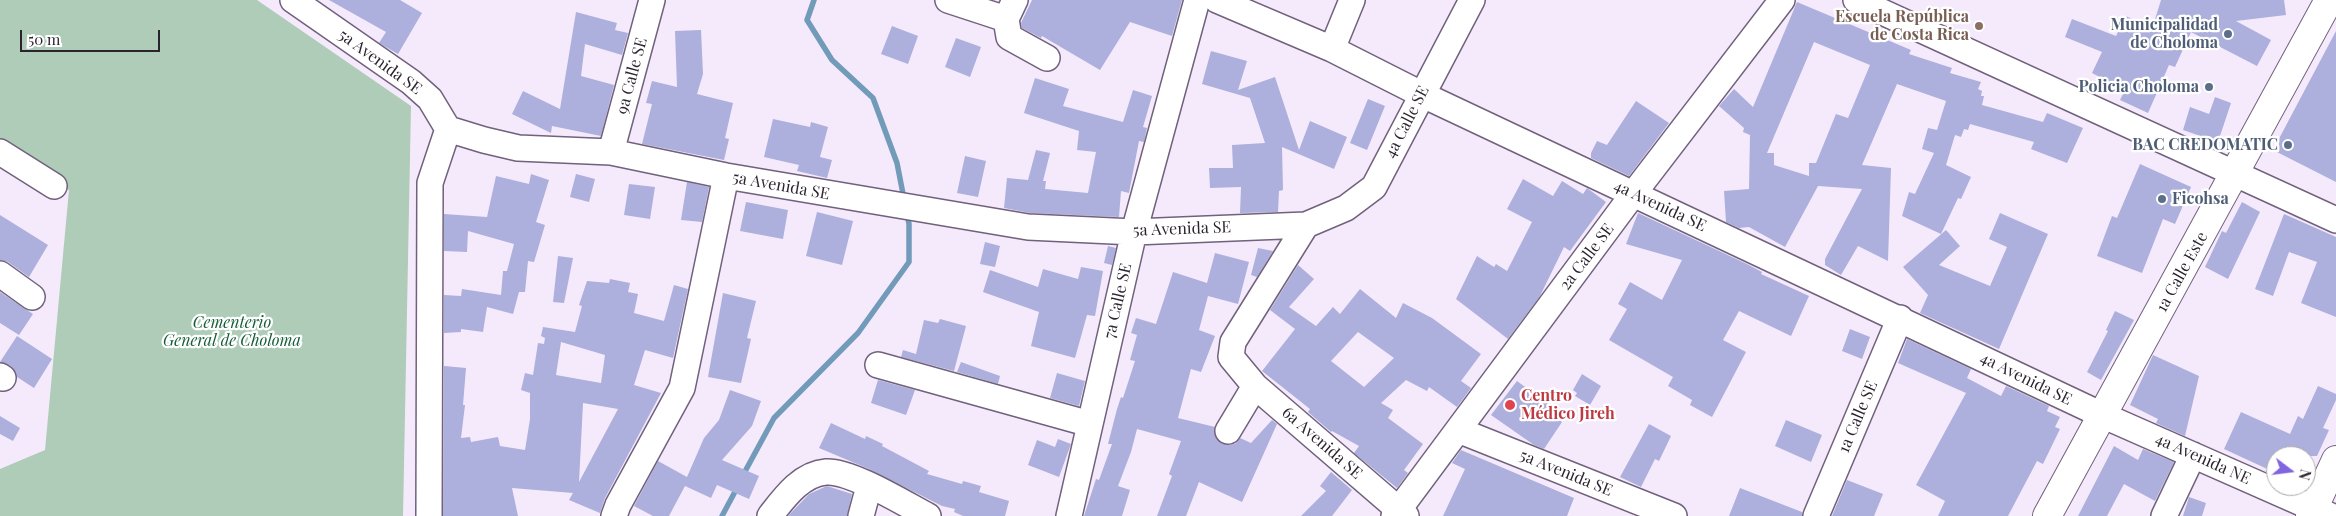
<!DOCTYPE html>
<html>
<head>
<meta charset="utf-8">
<style>
  body { margin:0 }
  #map { position:relative; width:2336px; height:516px; overflow:hidden; background:#f5eafc; font-family:"Playfair Display",serif }
  canvas { display:block }
  .north { position:absolute; left:2266px; top:446px; width:50px; height:50px; box-sizing:border-box; background:#fff; border:1px solid #aaa7ac; border-radius:50%; rotate:105deg; font-size:14px; font-weight:700; line-height:20px; text-align:center; color:#2b242f }
  .north::after { content:''; display:block; margin:auto; width:18px; height:22px; background:#8164df; clip-path:polygon(50% 0,100% 100%,50% 72%,0 100%) }
  .scale { position:absolute; left:20px; top:30px; width:140px; height:22px; box-sizing:border-box; border:2px solid #2b242f; border-top:0; padding-left:6px; font-size:15px; line-height:18px; white-space:nowrap; color:#2b242f; -webkit-text-stroke:4px #fff; paint-order:stroke }
</style>
</head>
<body>
<div id="map">
<canvas width="2336" height="516"></canvas>
<div class="north">N</div>
<div class="scale">50 m</div>
</div>
<script>
const ctx = document.querySelector('canvas').getContext('2d');
ctx.lineJoin = 'round';
function fill(path, color) {
  ctx.fillStyle = color;
  ctx.fill(path, 'evenodd');
}
function strokePath(path, color, width, dash) {
  ctx.strokeStyle = color;
  ctx.lineWidth = width;
  ctx.lineCap = dash ? 'butt' : 'round';
  ctx.setLineDash(dash || []);
  ctx.stroke(path);
}
function write(font, color, halo, rows, align = 'center') {
  ctx.font = font + ' "Playfair Display",serif';
  ctx.lineWidth = 4.5;
  ctx.setLineDash([]);
  ctx.textBaseline = 'middle';
  ctx.strokeStyle = halo;
  ctx.fillStyle = color;
  for (const [text, x, y, turn = 0] of rows) {
    ctx.save();
    ctx.translate(x, y);
    ctx.rotate((+turn || 0) * Math.PI / 180);
    ctx.textAlign = isNaN(turn) ? turn : align;
    if (halo) ctx.strokeText(text, 0, 0);
    ctx.fillText(text, 0, 0);
    ctx.restore();
  }
}
fill(new Path2D(`
  M 0,0 L 257,0 L 411,106 L 403,516 L 0,516 L 0,469 L 45,450 L 69,190 L 0,139 Z`), '#aeccb7');
strokePath(new Path2D(`
  M 814,0 L 807,20 L 832,60 L 873,98 L 897,163 L 904,199
  M 742,477 L 774,418 L 858,333 L 909,262 L 909,224 L 907,213
  M 722,516 L 737,488`), '#719bb9', 5.5);
fill(new Path2D(`
  M 329,0 L 400,0 L 422,13 L 398,54 L 379,43 L 386,32 Z
  M 1032,0 L 1182,0 L 1172,36 L 1130,22 L 1100,70 L 1042,36 L 1041,38 L 1022,28 L 1021,23 Z
  M 2161,0 L 2284,0 L 2286,15 L 2236,21 L 2271,40 L 2257,66 L 2191,32 L 2175,67 L 2169,65 L 2148,113 L 2120,100 L 2125,90 L 2092,73 L 2102,52 L 2065,37 L 2072,19 L 2116,36 L 2126,16 L 2152,29 Z
  M 1797,2 L 1911,50 L 1909,54 L 1952,68 L 1950,73 L 1981,82 L 1978,89 L 1982,91 L 1981,96 L 1984,96 L 1982,105 L 2043,122 L 2047,113 L 2083,128 L 2067,163 L 2031,149 L 2034,142 L 1970,124 L 1968,130 L 1964,129 L 1961,137 L 1955,135 L 1946,165 L 1971,177 L 1961,199 L 1958,198 L 1941,234 L 1902,216 L 1909,192 L 1915,194 L 1934,153 L 1922,149 L 1928,128 L 1937,130 L 1946,101 L 1897,84 L 1862,165 L 1891,168 L 1888,261 L 1858,246 L 1841,275 L 1825,265 L 1825,259 L 1862,189 L 1818,186 L 1785,247 L 1749,227 L 1739,228 L 1726,222 L 1724,191 L 1749,189 L 1750,135 L 1743,132 L 1744,128 L 1719,106 L 1734,89 L 1753,107 ZM 1814,42 L 1870,65 L 1848,118 L 1836,114 L 1816,163 L 1809,163 L 1809,176 L 1774,165 L 1774,153 L 1767,153 Z
  M 576,12 L 617,23 L 615,30 L 628,33 L 622,55 L 585,44 L 581,76 L 614,85 L 601,136 L 552,126 L 551,133 L 512,114 L 523,91 L 560,109 Z
  M 892,26 L 918,36 L 908,64 L 881,54 Z
  M 701,30 L 703,74 L 697,94 L 733,103 L 725,138 L 729,139 L 724,160 L 642,144 L 652,104 L 646,103 L 652,81 L 677,87 L 675,31 Z
  M 2336,31 L 2336,182 L 2273,150 Z
  M 956,38 L 981,47 L 970,77 L 945,67 Z
  M 1211,51 L 1247,61 L 1238,90 L 1275,77 L 1299,150 L 1310,121 L 1347,137 L 1334,169 L 1282,147 L 1283,190 L 1279,191 L 1278,212 L 1240,213 L 1241,187 L 1210,188 L 1209,168 L 1233,168 L 1232,145 L 1265,143 L 1250,98 L 1202,84 Z
  M 1035,78 L 1069,89 L 1063,106 L 1123,122 L 1133,90 L 1152,96 L 1143,127 L 1147,128 L 1144,142 L 1139,141 L 1129,193 L 1121,191 L 1119,217 L 1030,213 L 1004,208 L 1007,178 L 1028,180 L 1036,150 L 1050,153 L 1043,181 L 1046,181 L 1045,189 L 1088,193 L 1096,152 L 1077,150 L 1079,131 L 1024,113 Z
  M 2215,97 L 2231,103 L 2218,142 L 2183,130 L 2190,107 L 2209,114 Z
  M 1368,99 L 1385,106 L 1367,150 L 1350,143 Z
  M 1636,101 L 1669,123 L 1629,176 L 1591,158 L 1591,153 L 1597,141 L 1607,145 Z
  M 773,119 L 810,127 L 811,122 L 828,127 L 820,157 L 832,160 L 827,178 L 797,171 L 799,165 L 764,157 Z
  M 965,156 L 986,161 L 978,197 L 957,193 Z
  M 2140,164 L 2191,187 L 2175,224 L 2163,219 L 2142,273 L 2097,256 L 2112,216 L 2117,218 Z
  M 531,174 L 549,180 L 536,222 L 545,225 L 534,262 L 528,261 L 525,292 L 519,292 L 513,314 L 487,307 L 483,332 L 461,329 L 461,332 L 444,333 L 444,295 L 461,296 L 462,289 L 501,295 L 503,271 L 507,271 L 514,244 L 468,231 L 467,252 L 444,251 L 444,214 L 487,217 L 496,176 L 529,184 Z
  M 576,174 L 595,179 L 589,202 L 570,197 Z
  M 1523,179 L 1553,196 L 1562,181 L 1583,194 L 1587,188 L 1606,202 L 1570,251 L 1564,247 L 1540,296 L 1508,339 L 1456,299 L 1477,256 L 1494,267 L 1496,264 L 1507,271 L 1532,222 L 1507,209 Z
  M 687,182 L 709,187 L 702,222 L 681,220 Z
  M 629,184 L 655,187 L 650,219 L 624,215 Z
  M 746,202 L 788,210 L 783,239 L 740,231 Z
  M 2242,202 L 2260,212 L 2228,279 L 2205,267 L 2222,231 L 2226,233 Z
  M 817,212 L 853,221 L 842,265 L 806,256 Z
  M 1638,213 L 1747,264 L 1762,272 L 1761,274 L 1809,296 L 1791,336 L 1739,311 L 1723,340 L 1746,352 L 1712,417 L 1690,405 L 1692,400 L 1668,386 L 1673,377 L 1609,340 L 1627,309 L 1618,304 L 1630,282 L 1662,300 L 1682,260 L 1626,244 Z
  M 2000,213 L 2048,234 L 1999,349 L 1920,313 L 1928,295 L 1903,267 L 1946,230 L 1960,246 L 1939,265 L 1990,286 L 2007,247 L 1989,239 Z
  M 2284,214 L 2336,237 L 2336,317 L 2301,303 L 2317,262 L 2289,252 L 2273,296 L 2255,289 Z
  M 0,215 L 48,245 L 29,277 L 8,262 L 0,260 Z
  M 985,242 L 1000,246 L 995,267 L 980,264 Z
  M 1108,246 L 1116,248 L 1112,265 L 1104,263 Z
  M 1258,248 L 1273,251 L 1257,277 L 1251,275 Z
  M 1215,253 L 1249,262 L 1238,304 L 1208,296 L 1199,330 L 1215,336 L 1201,372 L 1191,369 L 1178,418 L 1215,427 L 1216,438 L 1227,445 L 1235,444 L 1240,438 L 1251,443 L 1272,420 L 1277,424 L 1242,502 L 1199,482 L 1186,516 L 1157,516 L 1172,476 L 1169,474 L 1181,441 L 1137,429 L 1131,452 L 1118,486 L 1130,490 L 1122,516 L 1084,516 L 1096,479 L 1099,480 L 1112,444 L 1108,444 L 1117,409 L 1121,397 L 1123,398 L 1135,361 L 1130,360 L 1137,335 L 1131,333 L 1136,318 L 1156,324 L 1173,272 L 1207,283 Z
  M 558,256 L 573,258 L 564,303 L 553,302 Z
  M 1298,265 L 1314,279 L 1289,307 L 1316,326 L 1333,307 L 1340,314 L 1360,289 L 1396,318 L 1403,303 L 1432,318 L 1481,354 L 1461,381 L 1471,388 L 1457,407 L 1429,387 L 1427,391 L 1406,380 L 1381,403 L 1393,410 L 1388,418 L 1423,444 L 1404,470 L 1408,473 L 1397,488 L 1354,453 L 1359,446 L 1332,431 L 1331,432 L 1308,412 L 1310,409 L 1262,371 L 1295,329 L 1270,310 ZM 1358,332 L 1394,358 L 1364,387 L 1331,361 Z
  M 1081,267 L 1103,271 L 1095,316 L 1087,315 L 1075,358 L 1031,346 L 1039,312 L 983,292 L 990,270 L 1038,287 L 1043,269 L 1078,279 Z
  M 610,279 L 630,283 L 628,292 L 638,294 L 634,313 L 664,321 L 674,285 L 688,289 L 673,358 L 645,350 L 634,385 L 661,393 L 605,498 L 600,513 L 569,500 L 573,493 L 512,488 L 518,516 L 443,516 L 444,366 L 466,368 L 463,405 L 465,405 L 461,438 L 470,437 L 471,442 L 498,437 L 500,446 L 525,450 L 530,419 L 530,393 L 521,390 L 525,373 L 533,375 L 538,343 L 544,344 L 545,338 L 541,336 L 543,327 L 575,332 L 582,306 L 579,305 L 587,281 L 609,283 ZM 561,342 L 605,355 L 601,383 L 556,375 ZM 583,403 L 618,409 L 579,482 Z
  M 0,292 L 33,314 L 19,335 L 0,323 Z
  M 723,293 L 756,301 L 747,338 L 751,339 L 741,383 L 708,377 Z
  M 2115,311 L 2134,320 L 2101,380 L 2087,372 L 2108,331 L 2106,330 Z
  M 940,319 L 966,326 L 954,371 L 901,357 L 903,350 L 916,354 L 924,320 L 938,323 Z
  M 1850,329 L 1870,337 L 1862,359 L 1842,351 Z
  M 17,336 L 52,359 L 34,388 L 17,377 L 11,366 L 0,362 Z
  M 1907,339 L 1971,369 L 1967,378 L 2001,396 L 2006,386 L 2049,406 L 2047,411 L 2060,417 L 2055,427 L 2060,429 L 2043,464 L 2037,461 L 2008,516 L 1938,516 L 1945,501 L 1916,485 L 1966,393 L 1898,363 Z
  M 2153,355 L 2199,376 L 2185,436 L 2156,423 L 2158,419 L 2130,405 Z
  M 961,362 L 1000,376 L 998,384 L 957,372 Z
  M 1057,373 L 1085,381 L 1079,406 L 1050,398 Z
  M 1582,374 L 1601,386 L 1590,405 L 1575,396 L 1577,393 L 1573,390 Z
  M 878,380 L 915,390 L 906,415 L 871,403 Z
  M 1517,381 L 1552,407 L 1548,412 L 1562,422 L 1544,449 L 1534,445 L 1491,415 Z
  M 2318,386 L 2336,394 L 2336,400 L 2323,428 L 2329,430 L 2317,456 L 2276,456 L 2276,473 L 2224,449 L 2241,412 L 2290,434 L 2298,416 L 2303,419 Z
  M 730,390 L 761,401 L 752,426 L 722,460 L 759,476 L 749,499 L 717,485 L 711,498 L 685,486 L 669,516 L 653,516 L 634,506 L 658,461 L 687,477 L 704,438 L 719,420 Z
  M 0,416 L 20,428 L 13,441 L 0,434 Z
  M 1786,420 L 1822,435 L 1811,462 L 1775,446 Z
  M 831,423 L 865,439 L 866,436 L 883,444 L 882,446 L 929,471 L 927,474 L 962,484 L 963,481 L 981,486 L 979,492 L 1009,501 L 1005,516 L 963,516 L 954,512 L 955,509 L 942,506 L 869,469 L 819,448 Z
  M 1649,424 L 1671,436 L 1659,461 L 1655,459 L 1641,487 L 1620,477 Z
  M 1058,439 L 1071,444 L 1059,477 L 1028,465 L 1037,440 L 1055,447 Z
  M 2114,446 L 2138,460 L 2143,449 L 2174,462 L 2155,501 L 2124,484 L 2107,516 L 2078,516 Z
  M 1461,450 L 1574,498 L 1567,516 L 1443,516 L 1465,469 L 1452,463 Z
  M 1331,472 L 1352,490 L 1332,516 L 1301,516 L 1326,491 L 1320,486 Z
  M 1847,480 L 1883,494 L 1874,516 L 1832,516 Z
  M 827,486 L 852,494 L 847,516 L 788,516 L 809,494 Z
  M 1740,488 L 1802,512 L 1802,516 L 1729,516 Z
  M 2189,497 L 2206,503 L 2202,516 L 2183,516 Z`), '#adafdc');
const minor = new Path2D(`
  M 293,0 L 411,82 L 430,99 L 448,129 L 484,140 L 518,148 L 611,152 L 726,176 L 1028,227 L 1134,232 L 1306,225 L 1346,208 L 1374,187 L 1472,0
  M 948,0 L 1006,19 L 1015,0
  M 1217,0 L 1332,49 L 1421,94 L 2102,415 L 2331,516
  M 1856,0 L 2336,220
  M 1006,19 L 1009,37 L 1047,58
  M 1332,49 L 1352,0
  M 0,152 L 54,186
  M 611,152 L 652,0
  M 1306,225 L 1233,342 L 1231,357 L 1255,386 L 1406,516
  M 0,274 L 32,297
  M 878,365 L 1090,424
  M 0,376 L 3,378
  M 1458,430 L 1674,516
  M 1228,431 L 1255,386
  M 429,516 L 430,183 L 448,129
  M 614,516 L 618,505 L 682,388 L 726,176
  M 770,516 C 784,498 801,474 826,472 C 850,470 905,504 928,516
  M 861,516 L 869,486
  M 1069,516 L 1134,232 L 1197,0
  M 1394,516 L 1634,193 L 1782,0
  M 1816,516 L 1900,318
  M 2164,516 L 2193,455`);
const major = new Path2D(`
  M 2047,516 L 2329,0
  M 2310,516 L 2336,460`);
strokePath(minor, '#71617c', 28);
strokePath(major, '#71617c', 30);
strokePath(minor, '#fff', 25);
strokePath(major, '#fff', 28);
for (const [x, y, r, color] of [
  [1979,26,5,"#8d6e63"],
  [2228,34,5,"#5c6f8a"],
  [2209,87,5,"#5c6f8a"],
  [2288,145,5,"#5c6f8a"],
  [2162,199,5,"#5c6f8a"],
  [1510,405,6,"#e0444e"]
]) {
  const dot = new Path2D();
  dot.arc(x, y, r, 0, 2 * Math.PI);
  ctx.fillStyle = color;
  ctx.fill(dot);
  strokePath(dot, '#fff', 2);
}
write('bold 16px', '#785e54', '#fff', [
  ["Escuela República",1969,17],
  ["de Costa Rica",1969,35]
], 'right');
write('bold 16px', '#4e5e75', '#fff', [
  ["Municipalidad",2218,25],
  ["de Choloma",2218,43],
  ["Policia Choloma",2199,87],
  ["BAC CREDOMATIC",2278,145],
  ["Ficohsa",2172,199,"left"]
], 'right');
write('16px', '#2b242f', '#fff', [
  ["5a Avenida SE",380,62,36],
  ["9a Calle SE",632,76,-75],
  ["4a Calle SE",1407,122,-63],
  ["5a Avenida SE",781,186,10],
  ["4a Avenida SE",1660,206,25],
  ["5a Avenida SE",1182,229,-2],
  ["2a Calle SE",1587,257,-53],
  ["1a Calle Este",2182,272,-61],
  ["7a Calle SE",1118,301,-77],
  ["4a Avenida SE",2026,379,26],
  ["1a Calle SE",1858,417,-67],
  ["6a Avenida SE",1322,443,41],
  ["4a Avenida NE",2203,459,24],
  ["5a Avenida SE",1566,473,22]
]);
write('italic 16px', '#135c36', '#fff', [
  ["Cementerio",232,323],
  ["General de Choloma",232,341]
]);
write('bold 16px', '#be3a42', '#fff', [
  ["Centro",1521,396],
  ["Médico Jireh",1521,414]
], 'left');
</script>
</body>
</html>
